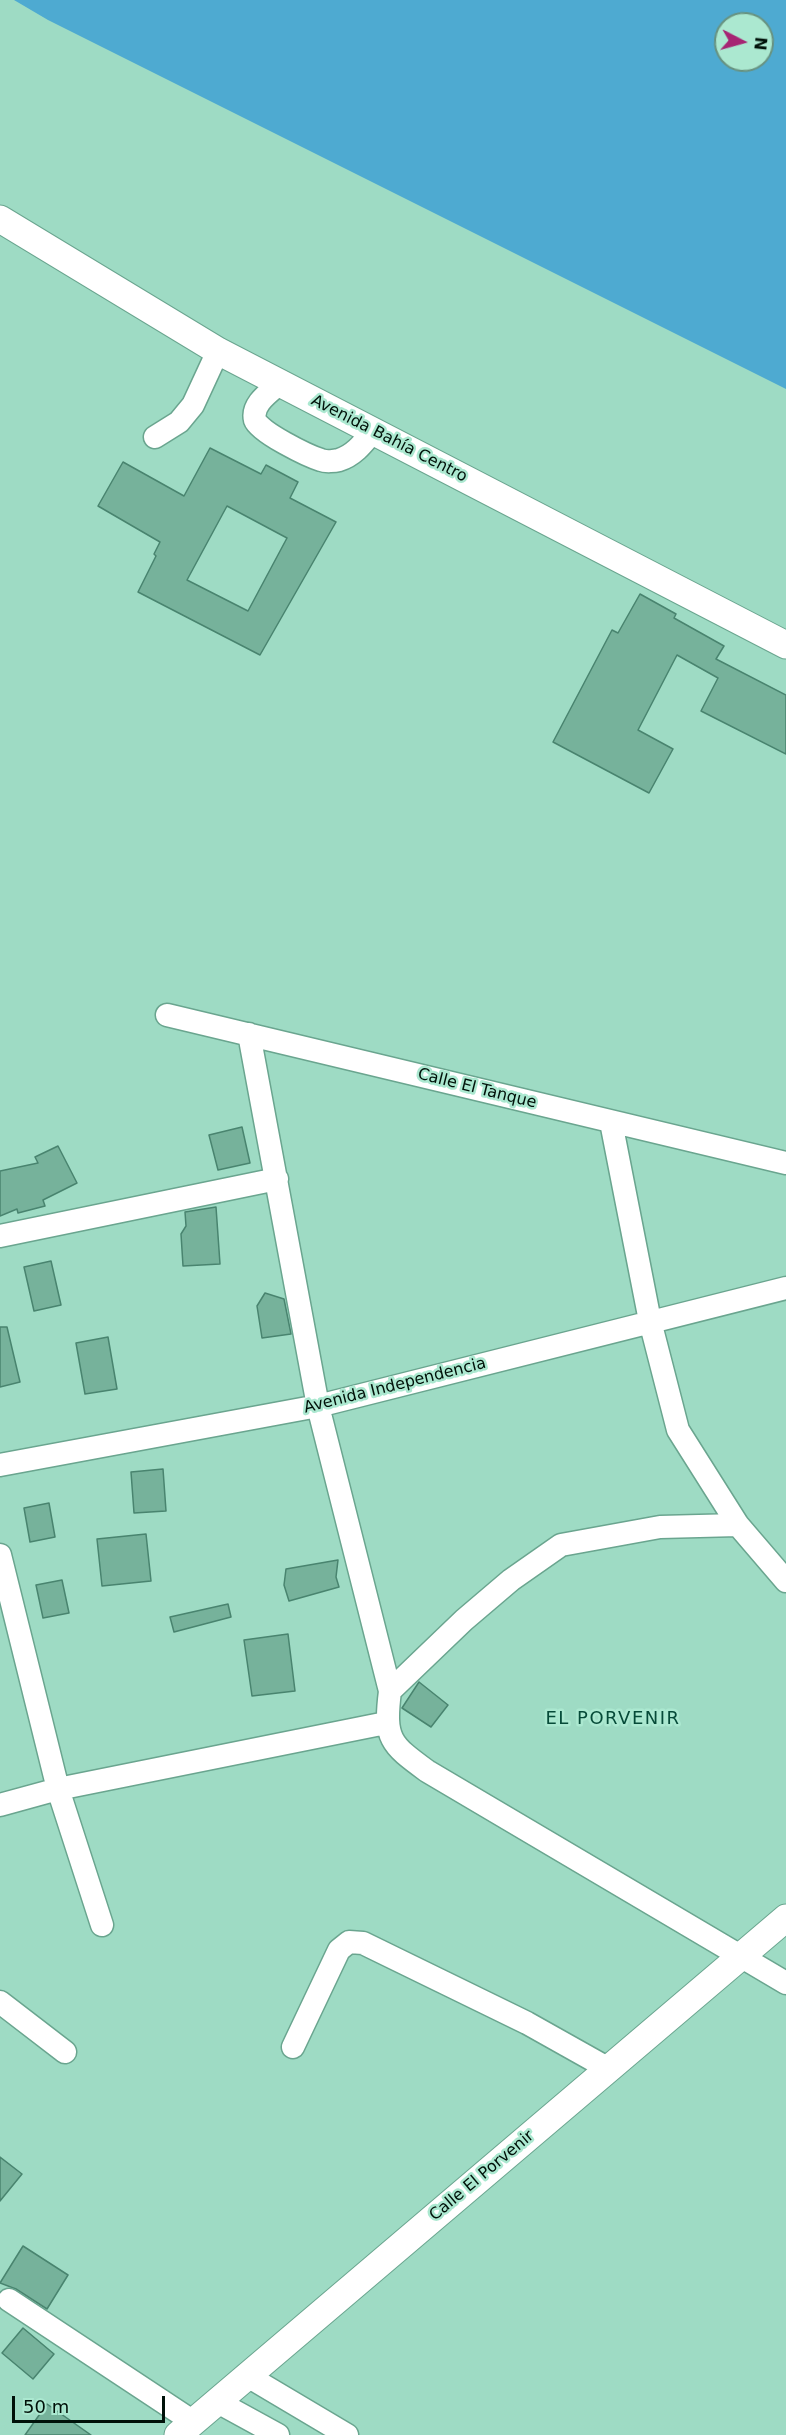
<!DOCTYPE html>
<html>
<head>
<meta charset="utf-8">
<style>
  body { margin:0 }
  #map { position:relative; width:786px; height:2435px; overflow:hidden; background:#9edbc4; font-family:"DejaVu Sans",sans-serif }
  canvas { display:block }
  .north { position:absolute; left:714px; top:12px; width:60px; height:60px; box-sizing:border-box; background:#abe8d0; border:2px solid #679280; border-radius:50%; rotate:96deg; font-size:16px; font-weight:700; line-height:24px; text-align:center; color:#001109 }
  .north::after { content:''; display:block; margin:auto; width:21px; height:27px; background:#a62573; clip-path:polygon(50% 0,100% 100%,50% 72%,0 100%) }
  .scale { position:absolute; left:12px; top:2396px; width:153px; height:27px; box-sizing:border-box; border:3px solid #001109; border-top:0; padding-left:8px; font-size:18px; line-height:21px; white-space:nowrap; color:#001109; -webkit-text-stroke:4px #abe8d0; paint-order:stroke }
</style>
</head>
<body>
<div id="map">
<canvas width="786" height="2435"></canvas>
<div class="north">N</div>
<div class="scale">50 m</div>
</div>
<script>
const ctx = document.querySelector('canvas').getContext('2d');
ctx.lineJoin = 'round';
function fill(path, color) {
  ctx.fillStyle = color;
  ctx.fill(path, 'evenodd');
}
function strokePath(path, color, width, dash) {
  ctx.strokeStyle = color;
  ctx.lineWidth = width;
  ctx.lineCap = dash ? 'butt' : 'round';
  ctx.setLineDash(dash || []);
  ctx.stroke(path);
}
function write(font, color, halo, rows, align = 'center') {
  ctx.font = font + ' "DejaVu Sans",sans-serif';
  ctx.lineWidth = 5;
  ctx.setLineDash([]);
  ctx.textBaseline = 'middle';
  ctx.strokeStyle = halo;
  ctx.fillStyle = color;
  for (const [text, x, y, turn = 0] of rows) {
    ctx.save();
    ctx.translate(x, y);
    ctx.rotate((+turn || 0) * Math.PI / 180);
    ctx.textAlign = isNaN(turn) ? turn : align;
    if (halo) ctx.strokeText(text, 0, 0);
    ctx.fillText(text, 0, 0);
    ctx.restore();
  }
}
fill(new Path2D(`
  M 14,0 L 786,0 L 786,389 L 48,20 ZM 726,24 L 762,24 L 762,60 L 726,60 Z`), '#4eaad1');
const building = new Path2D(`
  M 210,448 L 261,474 L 266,465 L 298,482 L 290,498 L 336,522 L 260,655 L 138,592 L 156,556 L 154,554 L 160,542 L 98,506 L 123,462 L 184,496 ZM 227,506 L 287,538 L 248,611 L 187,580 Z
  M 640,594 L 676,614 L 674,618 L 724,646 L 716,659 L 786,695 L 786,754 L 701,711 L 718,678 L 677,655 L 638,730 L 673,749 L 649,793 L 553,742 L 612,630 L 618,633 Z
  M 242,1127 L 250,1163 L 218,1170 L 209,1135 Z
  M 58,1146 L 77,1183 L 43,1200 L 45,1206 L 18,1213 L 17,1209 L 0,1216 L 0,1171 L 38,1163 L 35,1157 Z
  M 216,1207 L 220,1264 L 183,1266 L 181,1234 L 186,1226 L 185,1212 Z
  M 51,1261 L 61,1305 L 34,1311 L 24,1267 Z
  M 265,1293 L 284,1299 L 291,1334 L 262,1338 L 257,1306 Z
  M 0,1327 L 7,1327 L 20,1382 L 0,1387 Z
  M 108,1337 L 117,1389 L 85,1394 L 76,1343 Z
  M 163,1469 L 166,1511 L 134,1513 L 131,1472 Z
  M 49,1503 L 55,1537 L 30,1542 L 24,1508 Z
  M 146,1534 L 151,1581 L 102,1586 L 97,1539 Z
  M 338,1560 L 336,1577 L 339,1587 L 289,1601 L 284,1585 L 286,1569 Z
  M 62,1580 L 69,1613 L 43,1618 L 36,1585 Z
  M 228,1604 L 231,1617 L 174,1632 L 170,1617 Z
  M 288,1634 L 295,1691 L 252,1696 L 244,1640 Z
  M 419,1682 L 448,1705 L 431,1727 L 402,1708 Z
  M 0,2157 L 22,2174 L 0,2201 Z
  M 23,2246 L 68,2275 L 47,2309 L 16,2289 L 0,2283 Z
  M 23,2328 L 54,2354 L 33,2379 L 2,2353 Z
  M 47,2404 L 91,2435 L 25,2435 Z`);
fill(building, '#76b29b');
strokePath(building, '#49846f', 1.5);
const minor = new Path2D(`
  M 280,383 C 270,392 251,404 255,420 C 259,432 308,456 321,460 C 326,462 335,461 339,460 C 355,455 364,442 374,430
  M 155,437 L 179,422 L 193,405 L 218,351
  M 167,1015 L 786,1163
  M 249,1034 L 318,1406 L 390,1691 C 384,1739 390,1744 427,1771 L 786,1983
  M 611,1122 L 650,1321 L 678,1430 L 738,1525 L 786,1581
  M 0,1236 L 277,1179
  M 0,1465 L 318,1406 L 786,1288
  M 0,1555 L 58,1789 L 102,1925
  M 390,1691 L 464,1620 L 511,1580 L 561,1545 L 660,1527 L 738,1525
  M 0,1805 L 58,1789 L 386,1723
  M 0,2002 L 65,2052
  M 293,2047 L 339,1950 L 349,1942 L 363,1943 L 527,2023 L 609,2069
  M 9,2300 L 192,2421
  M 246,2375 L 347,2435
  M 216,2401 L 278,2435`);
const major = new Path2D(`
  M 0,219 L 218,351 L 786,645
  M 178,2435 L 786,1918`);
strokePath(minor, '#6aa58f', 25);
strokePath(major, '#6aa58f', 29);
strokePath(minor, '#fff', 22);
strokePath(major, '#fff', 27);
write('16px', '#001109', '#abe8d0', [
  ["Avenida Bahía Centro",389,439,27],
  ["Calle El Tanque",477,1089,14],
  ["Avenida Independencia",395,1386,-14],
  ["Calle El Porvenir",482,2176,-40]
]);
ctx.letterSpacing = '1.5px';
write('18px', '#064a38', '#abe8d0', [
  ["EL PORVENIR",613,1719]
]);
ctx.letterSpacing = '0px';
</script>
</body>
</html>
